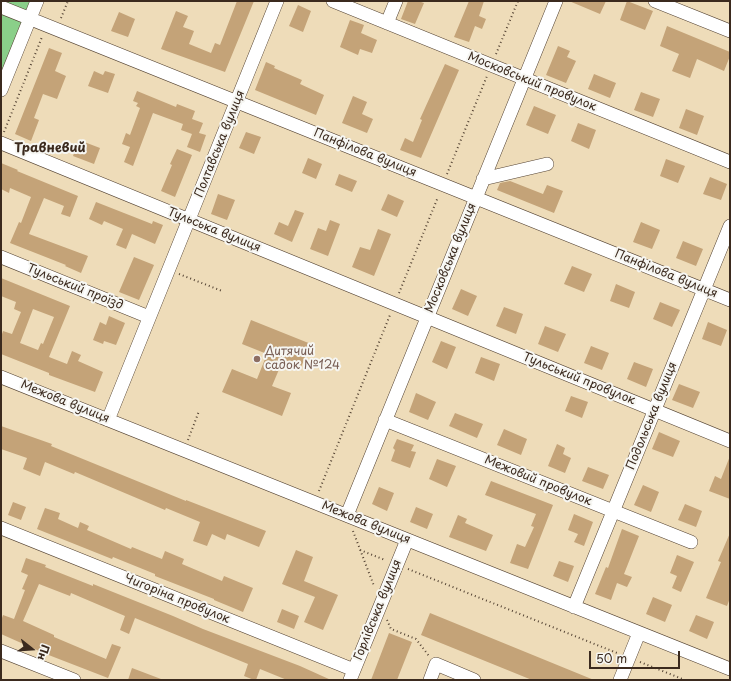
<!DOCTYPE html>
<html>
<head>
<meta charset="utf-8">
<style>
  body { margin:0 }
  #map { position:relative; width:731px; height:681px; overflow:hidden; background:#eedcb9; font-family:"Playpen Sans",sans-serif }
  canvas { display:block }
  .frame { position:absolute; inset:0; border:2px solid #3b2a1e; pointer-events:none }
  .north { position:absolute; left:12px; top:629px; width:40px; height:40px; -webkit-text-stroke:3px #f6f6f2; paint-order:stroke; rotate:107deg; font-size:11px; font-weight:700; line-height:16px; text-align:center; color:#3b2a1e }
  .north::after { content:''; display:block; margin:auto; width:14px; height:18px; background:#3b2a1e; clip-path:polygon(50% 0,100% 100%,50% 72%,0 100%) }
  .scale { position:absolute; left:589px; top:651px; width:91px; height:18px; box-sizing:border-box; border:2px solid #3b2a1e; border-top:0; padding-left:5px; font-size:12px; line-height:14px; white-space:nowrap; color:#3b2a1e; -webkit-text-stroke:3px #f6f6f2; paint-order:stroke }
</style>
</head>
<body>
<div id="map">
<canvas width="731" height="681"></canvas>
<div class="frame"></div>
<div class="north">Пн</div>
<div class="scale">50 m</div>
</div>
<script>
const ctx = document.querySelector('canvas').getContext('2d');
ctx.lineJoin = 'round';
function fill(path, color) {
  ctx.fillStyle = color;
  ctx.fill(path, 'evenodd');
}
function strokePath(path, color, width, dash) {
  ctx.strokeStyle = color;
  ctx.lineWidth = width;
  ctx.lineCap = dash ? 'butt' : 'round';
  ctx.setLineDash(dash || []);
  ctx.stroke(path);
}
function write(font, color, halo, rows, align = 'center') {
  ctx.font = font + ' "Playpen Sans",sans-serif';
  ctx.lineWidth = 4;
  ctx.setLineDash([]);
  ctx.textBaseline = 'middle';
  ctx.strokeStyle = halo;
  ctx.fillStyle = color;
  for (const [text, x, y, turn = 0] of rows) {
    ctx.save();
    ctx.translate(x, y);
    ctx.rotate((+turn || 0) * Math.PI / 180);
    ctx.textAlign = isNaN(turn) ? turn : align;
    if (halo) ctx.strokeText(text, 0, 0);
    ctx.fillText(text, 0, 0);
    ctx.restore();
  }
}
fill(new Path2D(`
  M 5,1 L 33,1 L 1,80 L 1,11 Z`), '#8acf89');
fill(new Path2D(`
  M 237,1 L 254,1 L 225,72 L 161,49 L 176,11 L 188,16 L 183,27 L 194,31 L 189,44 L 211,53 L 215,43 L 220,45 Z
  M 408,1 L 418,1 L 424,3 L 415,24 L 401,19 Z
  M 469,1 L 484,1 L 479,16 L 486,19 L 482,29 L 475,26 L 469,42 L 454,37 Z
  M 569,1 L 606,1 L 600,14 Z
  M 627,1 L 653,11 L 645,30 L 620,20 Z
  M 298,5 L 311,11 L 303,32 L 289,26 Z
  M 119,12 L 135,19 L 128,37 L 111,31 Z
  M 350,20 L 364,25 L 361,33 L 377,40 L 372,53 L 360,49 L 358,55 L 340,47 Z
  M 667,26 L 730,52 L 730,56 L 724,71 L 697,59 L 690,78 L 672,71 L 679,54 L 660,46 Z
  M 558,46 L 570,51 L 567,57 L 576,61 L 566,83 L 546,75 Z
  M 49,48 L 62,53 L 55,71 L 66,76 L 57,99 L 43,94 L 34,118 L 39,120 L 31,141 L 15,134 Z
  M 266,62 L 275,66 L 274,68 L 302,80 L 300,84 L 324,95 L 316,115 L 255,90 Z
  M 445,64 L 459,70 L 421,158 L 400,150 L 405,138 L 413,142 L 422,120 L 420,119 Z
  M 94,71 L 103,75 L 105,71 L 115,74 L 108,93 L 88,86 Z
  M 594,74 L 616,83 L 610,98 L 588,89 Z
  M 137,91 L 176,107 L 177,104 L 195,111 L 192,119 L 203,123 L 199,133 L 206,135 L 200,152 L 187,147 L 192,134 L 181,130 L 183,124 L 153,113 L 133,166 L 124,162 L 130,147 L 122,144 L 126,133 L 130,135 L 140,108 L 136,106 L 138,103 L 133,101 Z
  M 641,92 L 660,99 L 653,117 L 634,110 Z
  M 353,96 L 367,102 L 362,114 L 373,119 L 367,133 L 342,123 Z
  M 534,106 L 556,115 L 548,134 L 526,125 Z
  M 686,109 L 704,116 L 697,135 L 679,128 Z
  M 578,123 L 596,130 L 589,149 L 571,141 Z
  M 246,132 L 261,137 L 254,154 L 239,148 Z
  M 79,140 L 100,148 L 94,164 L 73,156 Z
  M 177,149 L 192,155 L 175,197 L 161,191 L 172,165 L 170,164 Z
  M 308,158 L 322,164 L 316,179 L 302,173 Z
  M 666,159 L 685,166 L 678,183 L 660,176 Z
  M 1,163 L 18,170 L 17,171 L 78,196 L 70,217 L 61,214 L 64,206 L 44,198 L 29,234 L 88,256 L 81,273 L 65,266 L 66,265 L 10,243 L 19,222 L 21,223 L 31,197 L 10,188 L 9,193 L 1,189 Z
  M 339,174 L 357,181 L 352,192 L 335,185 Z
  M 710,177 L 727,184 L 721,200 L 703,194 Z
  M 510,181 L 543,194 L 547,185 L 563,191 L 554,213 L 497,190 L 500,183 Z
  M 218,194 L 235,200 L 227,220 L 211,214 Z
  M 388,194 L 404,201 L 397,217 L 381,210 Z
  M 96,202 L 152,224 L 153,221 L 163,225 L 155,244 L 132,234 L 126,249 L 116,245 L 123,229 L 104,221 L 102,225 L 89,219 Z
  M 295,210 L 304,213 L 292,242 L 274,234 L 279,222 L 288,226 Z
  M 330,220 L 340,224 L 328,256 L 310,249 L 318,228 L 326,231 Z
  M 641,222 L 660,230 L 652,249 L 633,242 Z
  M 378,229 L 391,234 L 374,276 L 352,267 L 360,247 L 370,250 Z
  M 683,241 L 703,249 L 696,266 L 676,258 Z
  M 134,257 L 154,265 L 139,300 L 119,292 Z
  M 572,266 L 592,274 L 584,292 L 564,284 Z
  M 1,278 L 70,306 L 49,357 L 67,364 L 72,351 L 81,355 L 78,361 L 103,372 L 95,392 L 49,375 L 49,373 L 1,354 L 1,337 L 3,331 L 12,334 L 21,312 L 14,309 L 16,302 L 1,296 ZM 33,309 L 54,317 L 43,344 L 41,343 L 38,350 L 20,343 Z
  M 616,284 L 635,292 L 629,308 L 610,301 Z
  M 461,289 L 477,296 L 468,316 L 452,309 Z
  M 660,302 L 680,310 L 672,327 L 653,319 Z
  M 504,307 L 523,314 L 516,334 L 496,326 Z
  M 109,316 L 125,323 L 116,345 L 104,341 L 103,344 L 93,340 L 100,322 L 106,325 Z
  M 251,320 L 311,344 L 301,367 L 283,360 L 272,386 L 291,393 L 282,416 L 222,392 L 232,369 L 257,379 L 267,354 L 242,344 Z
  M 708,322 L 727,330 L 721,346 L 702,339 Z
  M 545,326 L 566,334 L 558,352 L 538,344 Z
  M 441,341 L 456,347 L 447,369 L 432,362 Z
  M 591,346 L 609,353 L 602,370 L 584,363 Z
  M 481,357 L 500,364 L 494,381 L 475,373 Z
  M 634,362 L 653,369 L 646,387 L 627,379 Z
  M 679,384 L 700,392 L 693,408 L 672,400 Z
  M 416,393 L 436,402 L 428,420 L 409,412 Z
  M 571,396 L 588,402 L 582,418 L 565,411 Z
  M 455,413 L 483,424 L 477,438 L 449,426 Z
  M 1,426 L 52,444 L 51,446 L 186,501 L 186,500 L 266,531 L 259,547 L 227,534 L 225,540 L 212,534 L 207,546 L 193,541 L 200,522 L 166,508 L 165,510 L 75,472 L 74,474 L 45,462 L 40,476 L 23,469 L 27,458 L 1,449 Z
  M 504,429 L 527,439 L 521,455 L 497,445 Z
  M 659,432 L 680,441 L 673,457 L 652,449 Z
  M 397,439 L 414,445 L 411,451 L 416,452 L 410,468 L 391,461 L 395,450 L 393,448 Z
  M 557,444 L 565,448 L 563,454 L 571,458 L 565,473 L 548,466 Z
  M 730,456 L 730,499 L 709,491 L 715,476 L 721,479 Z
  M 437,459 L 456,466 L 447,487 L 429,479 Z
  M 588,467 L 609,475 L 603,489 L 582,481 Z
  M 491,481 L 553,505 L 528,569 L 510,563 L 517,544 L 525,547 L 534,527 L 531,526 L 536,514 L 485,495 Z
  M 643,485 L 659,492 L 651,512 L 634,505 Z
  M 379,487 L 394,493 L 387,511 L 372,504 Z
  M 13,502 L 26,507 L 21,520 L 8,515 Z
  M 685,504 L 702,511 L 696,527 L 678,520 Z
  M 416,507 L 433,514 L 427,529 L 410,522 Z
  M 45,508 L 60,513 L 58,519 L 78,528 L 80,522 L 89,526 L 87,530 L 131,549 L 132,547 L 162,559 L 165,551 L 184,559 L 182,564 L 222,581 L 224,576 L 253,588 L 243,612 L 214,600 L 214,599 L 155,576 L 155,574 L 113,557 L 112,559 L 37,529 Z
  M 574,514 L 593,522 L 584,546 L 574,542 L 578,534 L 568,530 Z
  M 458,515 L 467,519 L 465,523 L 493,535 L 486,551 L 449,537 Z
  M 622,529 L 639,536 L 624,574 L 632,577 L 627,587 L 617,583 L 611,600 L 595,594 L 606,567 L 608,568 Z
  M 730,533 L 730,598 L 727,606 L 706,598 L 721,562 L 718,561 Z
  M 296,550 L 313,557 L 304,581 L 338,595 L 323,630 L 304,622 L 315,597 L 282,584 Z
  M 677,555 L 694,562 L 681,592 L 672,588 L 677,576 L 670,573 Z
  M 26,558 L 46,565 L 45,567 L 93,586 L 93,584 L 173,616 L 203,629 L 300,666 L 331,680 L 287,680 L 260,669 L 256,680 L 254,680 L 244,676 L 248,664 L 135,618 L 129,634 L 120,630 L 125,616 L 71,593 L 70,596 L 39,584 L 23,621 L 54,635 L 54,637 L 106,659 L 112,644 L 121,647 L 108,678 L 46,654 L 1,634 L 1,621 L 3,615 L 14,619 L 25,590 L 22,589 L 28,575 L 21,572 Z
  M 559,561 L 574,566 L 568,582 L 553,576 Z
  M 653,597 L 672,605 L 665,622 L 646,614 Z
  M 282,609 L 299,616 L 294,629 L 277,622 Z
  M 430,613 L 594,680 L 532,680 L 421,635 Z
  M 696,615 L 714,622 L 707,639 L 689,631 Z
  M 389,633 L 412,642 L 397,680 L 371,680 Z
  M 132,668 L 161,679 L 161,680 L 128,680 Z`), '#c4a378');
const minor = new Path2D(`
  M 333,1 L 730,162
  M 655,1 L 730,31
  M 1,7 L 730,300
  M 387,23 L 396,1
  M 1,90 L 37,1
  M 1,143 L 730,441
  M 483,179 L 547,164
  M 1,257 L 149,317
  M 1,377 L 730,669
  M 108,420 L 277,1
  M 385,420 L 691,542
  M 347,515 L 556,1
  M 1,528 L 354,670
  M 574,607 L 730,226
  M 1,651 L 74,680
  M 350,680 L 407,540
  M 430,680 L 436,664 L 474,680
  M 620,680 L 639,633`);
strokePath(minor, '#564535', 14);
strokePath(new Path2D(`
  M 61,18 L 68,1
  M 496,54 L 518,1
  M 4,132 L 42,37
  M 447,174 L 487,76
  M 179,274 L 222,291
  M 399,293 L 438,197
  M 188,440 L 199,411
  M 319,491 L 390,315
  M 353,531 L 374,586
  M 360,550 L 385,560
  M 408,569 L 617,653
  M 387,620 L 391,629 L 416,639 L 429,656
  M 640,662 L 685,680`), '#564535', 2, [1, 3]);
strokePath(minor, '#fff', 13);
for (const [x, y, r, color] of [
  [257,359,4,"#8d6e63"]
]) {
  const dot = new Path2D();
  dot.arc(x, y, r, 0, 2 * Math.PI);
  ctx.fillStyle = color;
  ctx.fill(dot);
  strokePath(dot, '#f6f6f2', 1.5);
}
write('12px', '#3b2a1e', '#f6f6f2', [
  ["Московський провулок",532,82,22],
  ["Полтавська вулиця",220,144,-68],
  ["Панфілова вулиця",365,153,22],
  ["Тульська вулиця",214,230,22],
  ["Московська вулиця",451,258,-68],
  ["Панфілова вулиця",666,274,22],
  ["Тульський проїзд",75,287,22],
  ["Тульський провулок",579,379,22],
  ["Межова вулиця",65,402,22],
  ["Подольська вулиця",652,416,-68],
  ["Межовий провулок",538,481,22],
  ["Межова вулиця",366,523,22],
  ["Чигоріна провулок",177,599,22],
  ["Горлівська вулиця",378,610,-68]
]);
write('12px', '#785e54', '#f6f6f2', [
  ["Дитячий",265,352],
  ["садок №124",265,366]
], 'left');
write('bold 13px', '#3b2a1e', '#f6f6f2', [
  ["Травневий",50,148]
]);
</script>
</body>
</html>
